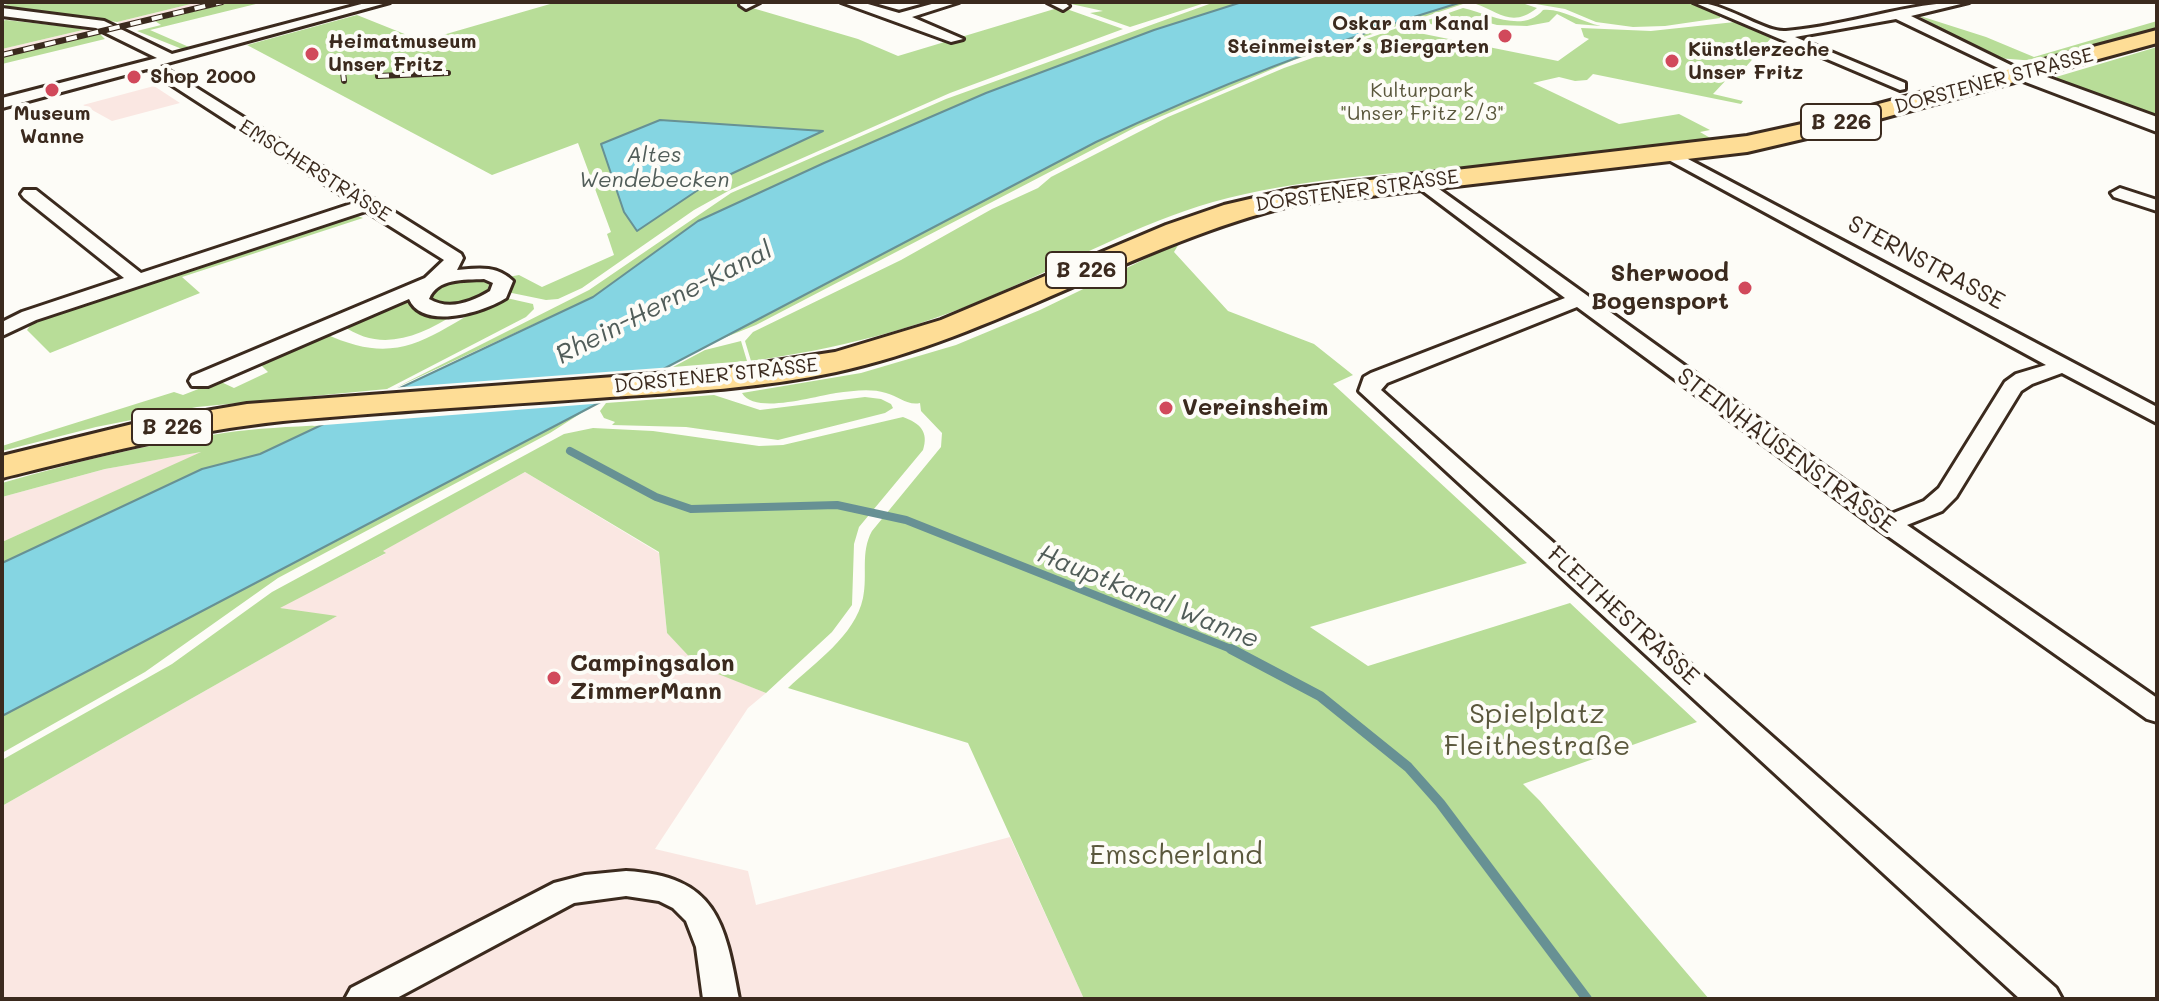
<!DOCTYPE html>
<html>
<head>
<meta charset="utf-8">
<style>
  body { margin:0 }
  #map { position:relative; width:2159px; height:1001px; overflow:hidden; background:#fdfcf7; font-family:Mali,sans-serif }
  canvas { display:block }
  .frame { position:absolute; inset:0; border:4px solid #3b2a1e; pointer-events:none }
</style>
</head>
<body>
<div id="map">
<canvas width="2159" height="1001"></canvas>
<div class="frame"></div>
</div>
<script>
const ctx = document.querySelector('canvas').getContext('2d');
ctx.lineJoin = 'round';
function fill(path, color) {
  ctx.fillStyle = color;
  ctx.fill(path, 'evenodd');
}
function strokePath(path, color, width, dash) {
  ctx.strokeStyle = color;
  ctx.lineWidth = width;
  ctx.lineCap = dash ? 'butt' : 'round';
  ctx.setLineDash(dash || []);
  ctx.stroke(path);
}
function write(font, color, halo, rows, align = 'center') {
  ctx.font = font + ' Mali,sans-serif';
  ctx.lineWidth = 8;
  ctx.setLineDash([]);
  ctx.textBaseline = 'middle';
  ctx.strokeStyle = halo;
  ctx.fillStyle = color;
  for (const [text, x, y, turn = 0] of rows) {
    ctx.save();
    ctx.translate(x, y);
    ctx.rotate((+turn || 0) * Math.PI / 180);
    ctx.textAlign = isNaN(turn) ? turn : align;
    if (halo) ctx.strokeText(text, 0, 0);
    ctx.fillText(text, 0, 0);
    ctx.restore();
  }
}
fill(new Path2D(`
  M 199,2 L 233,2 L 128,27 L 117,22 Z
  M 87,29 L 100,34 L 2,57 L 2,49 Z
  M 154,86 L 180,103 L 112,121 L 83,105 Z
  M 205,451 L 2,542 L 2,497 L 105,469 Z
  M 525,472 L 659,553 L 667,633 L 698,665 L 766,693 L 748,708 L 655,849 L 748,871 L 756,905 L 1010,837 L 1084,999 L 2,999 L 2,806 L 335,617 L 278,608 L 385,554 L 382,551 Z`), '#fae7e2');
fill(new Path2D(`
  M 14,2 L 199,2 L 117,22 L 2,6 Z
  M 233,2 L 264,2 L 150,30 L 189,47 L 182,49 L 137,31 L 161,25 L 155,21 Z
  M 557,2 L 732,2 L 858,39 L 898,56 L 1061,7 L 1123,29 L 950,93 L 730,190 L 694,210 L 582,288 L 558,299 L 546,300 L 507,292 L 508,277 L 519,275 L 542,287 L 614,255 L 607,234 L 611,232 L 578,143 L 492,175 L 247,45 L 357,15 L 422,41 ZM 660,120 L 821,132 L 701,188 L 637,231 Z
  M 1078,2 L 1208,2 L 1130,27 L 1090,13 L 1103,11 L 1071,4 Z
  M 1242,2 L 1154,30 L 986,93 L 824,163 L 698,221 L 593,297 L 395,388 L 589,290 L 731,193 L 946,99 L 1212,3 Z
  M 1485,2 L 1519,2 L 1537,8 C 1512,28 1499,12 1476,4 Z
  M 1524,2 L 1691,2 L 1720,14 L 1720,18 L 1665,26 L 1633,27 L 1596,22 L 1565,9 Z
  M 1459,3 L 1463,4 L 1294,60 L 1136,127 L 756,325 L 711,343 C 873,258 1034,166 1202,93 C 1286,57 1372,28 1459,3 Z
  M 1463,8 C 1487,13 1523,34 1543,10 C 1561,8 1581,22 1601,26 L 1576,24 L 1557,14 L 1549,22 L 1527,26 L 1497,25 L 1467,17 L 1437,27 L 1425,21 Z
  M 1917,15 L 1986,37 L 2034,57 L 2157,21 L 2157,28 L 2036,61 L 1997,58 Z
  M 6,20 L 87,29 L 2,49 L 2,21 Z
  M 1735,22 L 1772,37 L 1736,78 L 1729,77 L 1713,94 L 1743,101 L 1741,104 L 1593,74 L 1587,80 L 1575,81 L 1559,77 L 1533,83 L 1619,124 L 1679,114 L 1710,130 L 1700,132 L 1712,139 C 1634,149 1555,159 1477,166 C 1389,174 1299,178 1213,202 C 1137,224 1068,263 996,294 C 917,329 837,349 751,361 L 745,341 L 753,332 L 901,260 L 992,209 L 1038,188 L 1051,177 L 1168,117 L 1284,68 L 1403,26 L 1430,29 L 1419,33 L 1558,61 L 1589,39 L 1584,37 L 1581,28 L 1651,31 Z
  M 100,34 L 105,39 L 2,64 L 2,57 Z
  M 2157,47 L 2157,118 L 2065,84 L 2056,77 Z
  M 358,216 L 363,218 L 182,277 L 200,293 L 50,353 L 27,330 L 33,321 L 42,317 Z
  M 1180,242 L 1174,252 L 1228,311 L 1314,344 L 1353,375 L 1333,384 L 1527,563 L 1310,627 L 1368,666 L 1570,603 L 1697,722 L 1523,784 L 1540,801 L 1709,999 L 1084,999 L 968,743 L 788,688 C 814,663 855,636 863,598 C 868,574 860,553 872,531 L 941,447 L 942,433 L 921,411 L 920,403 C 908,406 898,396 886,393 C 870,388 853,391 836,393 C 815,396 755,415 742,393 L 861,373 L 956,345 L 1040,310 Z
  M 480,278 L 489,284 L 488,291 C 471,304 445,310 428,298 L 430,290 L 448,280 Z
  M 502,297 L 533,304 L 534,309 L 526,317 L 387,389 L 197,407 L 96,427 L 2,451 L 2,446 L 174,392 L 183,395 L 219,381 L 234,388 L 268,372 L 259,363 L 324,333 C 405,372 433,330 502,297 Z
  M 402,300 L 425,312 L 455,314 C 419,337 380,353 342,325 Z
  M 741,341 L 747,361 L 673,367 L 705,350 Z
  M 714,395 L 760,410 L 865,397 L 881,399 L 891,404 L 893,408 L 885,413 L 778,440 L 686,427 L 612,425 L 615,422 L 604,418 L 600,411 L 606,403 Z
  M 597,403 L 550,433 L 278,578 L 145,672 L 2,753 L 2,716 Z
  M 903,417 C 920,423 929,432 923,450 L 859,527 L 854,544 L 852,605 L 832,632 L 766,693 L 698,666 L 667,633 L 659,552 L 525,472 L 383,551 L 386,553 L 280,608 L 337,616 L 2,806 L 2,760 L 172,664 L 272,592 L 564,434 L 593,428 L 653,431 L 759,446 L 783,445 Z
  M 323,425 L 259,455 L 202,469 L 2,563 L 2,542 L 201,452 L 105,469 L 2,497 L 2,483 C 75,462 149,444 224,433 C 257,428 290,427 323,425 Z`), '#b8dd98');
const water = new Path2D(`
  M 1242,2 L 1462,2 C 1336,40 1215,86 1096,142 L 2,716 L 2,563 L 202,469 L 260,454 L 593,297 L 698,221 L 824,163 L 986,93 L 1154,30 Z
  M 660,120 L 823,131 L 701,188 L 637,231 L 624,212 L 601,144 Z`);
fill(water, '#85d5e2');
strokePath(water, '#679194', 2);
fill(new Path2D(`
  M 673,367 L 605,403 L 312,426 L 390,388 Z`), '#fdfcf7');
strokePath(new Path2D(`
  M 570,451 L 656,497 L 691,509 L 837,505 L 906,520 L 1236,651`), '#679194', 8);
strokePath(new Path2D(`
  M 1231,649 L 1320,696 L 1408,767 L 1440,803 L 1587,999`), '#679194', 10);
const street = new Path2D(`
  M 369,2 L 390,2 L 160,65 L 461,254 L 463,258 L 457,270 C 478,268 497,265 513,281 L 506,298 C 484,312 423,331 409,299 L 208,386 L 192,386 L 189,381 L 192,376 L 425,278 L 444,260 L 366,211 L 36,320 L 2,336 L 2,322 L 22,312 L 124,278 L 24,198 L 21,194 L 24,190 L 36,190 L 141,273 L 354,203 L 147,69 L 2,108 L 2,98 L 157,58 L 96,28 L 2,16 L 2,8 L 104,21 L 172,54 ZM 484,279 L 493,283 L 490,291 C 472,302 449,311 429,299 C 437,278 464,280 484,279 Z
  M 741,2 L 760,2 L 746,9 L 740,5 Z
  M 841,2 L 861,2 L 899,13 L 939,2 L 959,2 L 912,17 L 963,39 L 951,42 Z
  M 1047,2 L 1064,2 L 1069,6 L 1063,10 Z
  M 1693,2 C 1725,2 1764,33 1786,31 C 1848,26 1907,2 1969,2 L 1911,16 L 2029,74 L 2027,77 L 2017,77 L 1896,19 L 1795,37 L 1905,83 L 1905,89 L 1900,90 Z
  M 1671,150 L 2157,407 L 2157,423 L 2062,373 L 2032,384 L 2021,391 L 1956,497 L 1942,511 L 1907,525 L 2157,698 L 2157,722 L 2147,719 L 1878,529 L 1577,307 L 1387,383 L 1381,390 L 2056,988 L 2062,999 L 2020,999 L 1359,391 L 1364,377 L 1371,373 L 1565,298 L 1415,185 L 1413,181 L 1415,177 L 1421,176 L 1891,514 L 1924,501 L 1939,488 L 2005,382 L 2016,374 L 2046,365 L 1665,158 L 1665,152 Z
  M 2120,188 L 2157,200 L 2157,211 L 2114,197 L 2111,193 Z
  M 626,871 C 716,876 725,921 739,999 L 703,999 L 696,947 L 686,921 L 673,908 L 659,901 L 626,896 L 574,903 L 395,999 L 345,999 L 351,988 L 554,883 L 585,875 Z`);
const secondary = new Path2D(`
  M 2022,68 L 2157,117 L 2157,132 L 2015,78 L 2012,74 L 2015,70 Z`);
const primary = new Path2D(`
  M 2157,30 L 2157,43 L 1824,134 L 1747,152 L 1293,205 C 1134,244 996,337 836,372 C 762,388 685,392 610,397 C 501,405 392,411 283,421 C 187,431 95,455 2,478 L 2,456 L 141,422 L 247,404 L 723,369 L 835,352 L 941,320 L 1166,225 L 1224,205 L 1293,189 L 1747,136 L 1811,122 Z`);
strokePath(street, '#3b2a1e', 6);
strokePath(secondary, '#3b2a1e', 6);
strokePath(primary, '#3b2a1e', 6);
fill(street, '#fdfcf7');
fill(secondary, '#fdfcf7');
fill(primary, '#fedd96');
const rail = new Path2D(`
  M 2,55 L 222,2
  M 343,72 L 344,81
  M 378,76 L 448,73`);
strokePath(rail, '#3b2a1e', 6);
strokePath(rail, '#fdfcf7', 4, [11]);
for (const [x, y, r, color] of [
  [1505,36,8,"#d1495b"],
  [312,54,8,"#d1495b"],
  [1672,61,8,"#d1495b"],
  [134,77,8,"#d1495b"],
  [52,90,8,"#d1495b"],
  [1745,288,8,"#d1495b"],
  [1166,408,8,"#d1495b"],
  [554,678,8,"#d1495b"]
]) {
  const dot = new Path2D();
  dot.arc(x, y, r, 0, 2 * Math.PI);
  ctx.fillStyle = color;
  ctx.fill(dot);
  strokePath(dot, '#fdfcf7', 3);
}
write('bold 20px', '#3b2a1e', '#fdfcf7', [
  ["Oskar am Kanal",1489,24,"right"],
  ["Steinmeister´s Biergarten",1489,47,"right"],
  ["Heimatmuseum",328,42],
  ["Unser Fritz",328,65],
  ["Künstlerzeche",1688,50],
  ["Unser Fritz",1688,73],
  ["Shop 2000",150,77],
  ["Museum",52,114,"center"],
  ["Wanne",52,137,"center"]
], 'left');
write('20px', '#3b2a1e', '#fdfcf7', [
  ["DORSTENER STRASSE",1994,81,-15],
  ["EMSCHERSTRASSE",315,171,32],
  ["DORSTENER STRASSE",1357,191,-8],
  ["DORSTENER STRASSE",716,376,-6]
]);
write('20px', '#5a573c', '#fdfcf7', [
  ["Kulturpark",1422,91],
  ["\"Unser Fritz 2/3\"",1422,114]
]);
for (const [x, y, w] of [
  [1841,122,80],
  [1086,270,80],
  [172,427,80]
]) {
  const box = new Path2D();
  box.roundRect(x - w / 2, y - 18, w, 36, 6);
  ctx.fillStyle = '#fdfcf7';
  ctx.fill(box);
  strokePath(box, '#3b2a1e', 2);
}
write('bold 22px', '#3b2a1e', null, [
  ["B 226",1841,122],
  ["B 226",1086,270],
  ["B 226",172,427]
]);
write('italic 22px', '#515d59', '#fdfcf7', [
  ["Altes",654,155],
  ["Wendebecken",654,180]
]);
write('24px', '#3b2a1e', '#fdfcf7', [
  ["STERNSTRASSE",1926,263,28],
  ["STEINHAUSENSTRASSE",1786,451,36],
  ["FLEITHESTRASSE",1623,616,42]
]);
write('bold 24px', '#3b2a1e', '#fdfcf7', [
  ["Sherwood",1729,274,"right"],
  ["Bogensport",1729,302,"right"],
  ["Vereinsheim",1182,408],
  ["Campingsalon",570,664],
  ["ZimmerMann",570,692]
], 'left');
write('italic 26px', '#515d59', '#fdfcf7', [
  ["Rhein-Herne-Kanal",664,303,-27],
  ["Hauptkanal Wanne",1148,597,22]
]);
write('28px', '#5a573c', '#fdfcf7', [
  ["Spielplatz",1537,714],
  ["Fleithestraße",1537,746],
  ["Emscherland",1176,855]
]);
</script>
</body>
</html>
